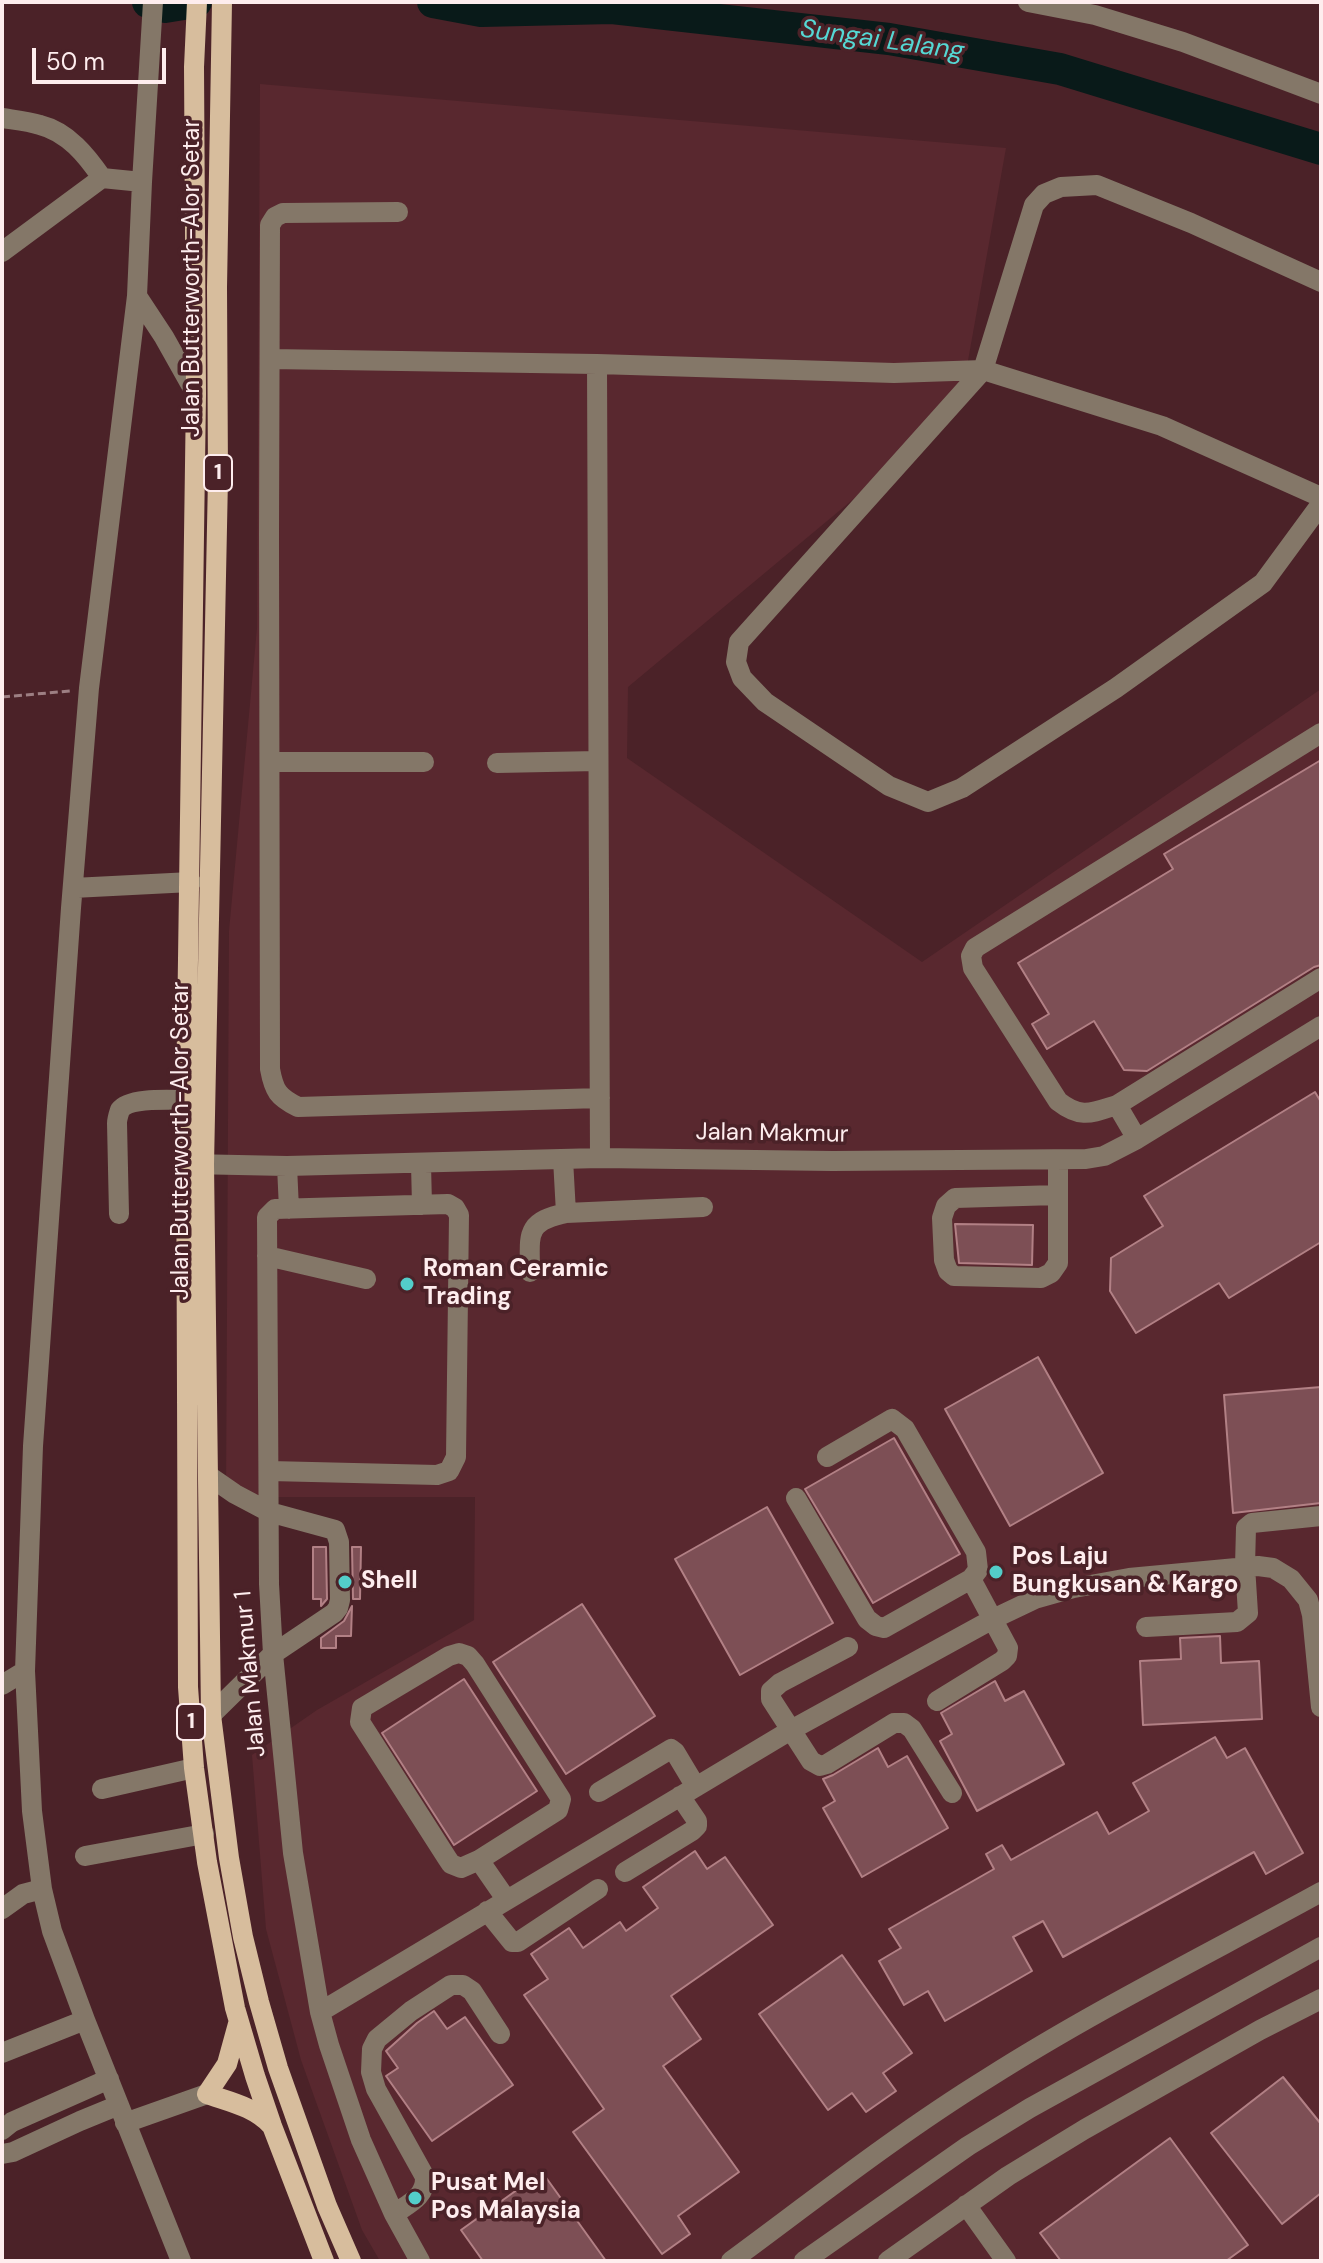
<!DOCTYPE html>
<html>
<head>
<meta charset="utf-8">
<style>
  body { margin:0 }
  #map { position:relative; width:1323px; height:2263px; overflow:hidden; background:#4b2228; font-family:"DM Sans",sans-serif }
  canvas { display:block }
  .frame { position:absolute; inset:0; border:4px solid #feedee; pointer-events:none }
  .scale { position:absolute; left:32px; top:48px; width:134px; height:36px; box-sizing:border-box; border:4px solid #feedee; border-top:0; padding-left:10px; font-size:24px; line-height:28px; white-space:nowrap; color:#feedee; -webkit-text-stroke:6px #4b2228; paint-order:stroke }
</style>
</head>
<body>
<div id="map">
<canvas width="1323" height="2263"></canvas>
<div class="frame"></div>
<div class="scale">50 m</div>
</div>
<script>
const ctx = document.querySelector('canvas').getContext('2d');
ctx.lineJoin = 'round';
function fill(path, color) {
  ctx.fillStyle = color;
  ctx.fill(path, 'evenodd');
}
function strokePath(path, color, width, dash) {
  ctx.strokeStyle = color;
  ctx.lineWidth = width;
  ctx.lineCap = dash ? 'butt' : 'round';
  ctx.setLineDash(dash || []);
  ctx.stroke(path);
}
function write(font, color, halo, rows, align = 'center') {
  ctx.font = font + ' "DM Sans",sans-serif';
  ctx.lineWidth = 7;
  ctx.setLineDash([]);
  ctx.textBaseline = 'middle';
  ctx.strokeStyle = halo;
  ctx.fillStyle = color;
  for (const [text, x, y, turn = 0] of rows) {
    ctx.save();
    ctx.translate(x, y);
    ctx.rotate((+turn || 0) * Math.PI / 180);
    ctx.textAlign = isNaN(turn) ? turn : align;
    if (halo) ctx.strokeText(text, 0, 0);
    ctx.fillText(text, 0, 0);
    ctx.restore();
  }
}
fill(new Path2D(`
  M 260,84 L 1006,148 L 959,411 L 628,687 L 627,758 L 922,962 L 1321,689 L 1321,2261 L 380,2261 L 362,2230 L 301,2060 L 266,1929 L 252,1755 L 317,1710 L 474,1620 L 475,1497 L 226,1497 L 229,931 L 257,628 Z`), '#59282f');
strokePath(new Path2D(`
  M 148,2 L 165,7 L 196,2
  M 433,2 L 481,11 L 612,8 L 889,39 L 1060,69 L 1321,149`), '#091a19', 32);
const building = new Path2D(`
  M 1321,760 L 1321,965 L 1314,967 L 1147,1071 L 1124,1070 L 1094,1021 L 1047,1049 L 1032,1024 L 1049,1014 L 1018,963 L 1173,869 L 1164,854 Z
  M 1315,1092 L 1321,1102 L 1321,1242 L 1229,1298 L 1219,1283 L 1136,1333 L 1110,1291 L 1111,1258 L 1163,1226 L 1144,1196 Z
  M 955,1224 L 1033,1225 L 1032,1265 L 959,1263 Z
  M 1038,1357 L 1103,1473 L 1010,1526 L 945,1409 Z
  M 1321,1387 L 1321,1503 L 1233,1513 L 1224,1395 Z
  M 894,1438 L 960,1554 L 873,1603 L 805,1489 Z
  M 767,1507 L 833,1623 L 740,1675 L 675,1559 Z
  M 313,1547 L 326,1547 L 327,1599 L 321,1606 L 321,1599 L 313,1599 Z
  M 352,1547 L 361,1547 L 360,1599 L 353,1599 Z
  M 582,1604 L 655,1716 L 566,1774 L 493,1662 Z
  M 352,1606 L 351,1636 L 336,1636 L 336,1648 L 321,1648 L 321,1638 L 344,1621 Z
  M 1220,1636 L 1221,1663 L 1259,1661 L 1262,1719 L 1143,1725 L 1140,1661 L 1181,1659 L 1180,1638 Z
  M 464,1679 L 537,1791 L 454,1845 L 382,1733 Z
  M 995,1681 L 1005,1701 L 1024,1691 L 1064,1764 L 977,1811 L 940,1741 L 952,1734 L 941,1713 Z
  M 1215,1737 L 1227,1758 L 1245,1748 L 1303,1853 L 1266,1874 L 1254,1852 L 1063,1957 L 1043,1921 L 1013,1937 L 1032,1971 L 945,2021 L 928,1991 L 904,2005 L 879,1961 L 901,1948 L 889,1929 L 994,1869 L 986,1854 L 1002,1845 L 1011,1860 L 1097,1812 L 1109,1834 L 1149,1811 L 1133,1783 Z
  M 878,1748 L 888,1767 L 907,1756 L 948,1828 L 862,1877 L 823,1808 L 835,1801 L 823,1779 L 833,1775 Z
  M 695,1851 L 707,1869 L 725,1857 L 773,1925 L 671,1996 L 701,2039 L 663,2066 L 739,2172 L 678,2216 L 690,2234 L 662,2254 L 573,2132 L 604,2109 L 524,1995 L 548,1979 L 531,1954 L 569,1928 L 583,1948 L 620,1922 L 626,1931 L 658,1908 L 643,1887 Z
  M 842,1955 L 912,2053 L 883,2073 L 896,2091 L 866,2112 L 852,2093 L 828,2110 L 759,2014 Z
  M 434,2011 L 447,2029 L 465,2017 L 513,2085 L 432,2141 L 386,2076 L 398,2068 L 386,2051 L 417,2023 Z
  M 1283,2077 L 1321,2124 L 1321,2193 L 1282,2224 L 1211,2133 Z
  M 1170,2138 L 1248,2245 L 1226,2261 L 1061,2261 L 1040,2233 Z
  M 542,2172 L 606,2261 L 483,2261 L 461,2230 Z`);
fill(building, '#7d4f55');
strokePath(building, '#b28085', 2);
strokePath(new Path2D(`
  M 2,697 L 70,691`), '#9d7f83', 3, [8, 4]);
strokePath(new Path2D(`
  M 153,2 L 142,182 L 137,296 L 89,688 L 71,908 L 33,1446 L 25,1671 L 32,1811 L 42,1889 L 52,1931 L 85,2020 L 181,2261
  M 1028,2 L 1095,15 L 1183,42 L 1321,94
  M 2,118 C 15,120 28,121 40,125 C 68,132 87,156 102,178
  M 398,212 L 283,213 L 275,217 L 270,225 L 269,534 L 270,1069 C 274,1091 278,1097 298,1107 L 600,1098
  M 2,252 L 102,178 L 142,182
  M 1321,282 L 1191,223 L 1097,185 L 1061,187 L 1044,194 L 1034,205 L 983,370 L 1162,426 L 1321,497
  M 137,296 L 164,337 L 196,394
  M 270,359 L 597,364 L 894,373 L 983,370 L 739,642 L 736,662 L 742,678 L 765,702 L 889,786 L 928,802 L 962,788 L 1116,688 L 1263,583 L 1321,504
  M 597,364 L 600,1158
  M 270,762 L 424,762
  M 497,763 L 597,761
  M 73,888 L 191,882
  M 1117,1105 C 1091,1113 1081,1119 1058,1101 L 973,968 L 971,956 L 975,948 L 1321,733
  M 1137,1139 L 1117,1105 L 1321,978
  M 563,1159 L 566,1213 L 703,1207
  M 189,1164 L 287,1166 L 600,1158 L 833,1161 L 1086,1159 L 1104,1156 L 1137,1139 L 1321,1026
  M 421,1164 L 422,1205
  M 287,1166 L 289,1209
  M 1057,1195 L 955,1198 L 946,1206 L 942,1218 L 944,1260 L 948,1271 L 954,1276 L 1041,1278 L 1051,1273 L 1058,1263 L 1058,1160
  M 119,1214 L 117,1123 C 117,1121 119,1113 120,1110 C 129,1097 171,1100 186,1100
  M 267,1256 L 366,1279
  M 530,1272 C 530,1235 524,1222 566,1213
  M 827,1457 L 892,1419 L 905,1429 L 976,1552 L 978,1570 L 971,1579 L 1008,1648 L 1007,1656 L 1002,1661 L 937,1701
  M 270,1471 L 437,1475 L 449,1471 L 456,1457 L 459,1215 L 455,1208 L 448,1204 L 275,1209 L 267,1217 L 269,1584 L 273,1654 L 293,1853 L 320,2012 L 329,2045 L 361,2140 L 394,2214 L 420,2261
  M 209,1476 L 235,1494 L 269,1512 L 335,1530 L 339,1542 L 340,1600 L 338,1608 L 334,1613 L 273,1654 L 211,1715
  M 796,1498 L 867,1619 L 876,1626 L 884,1628 L 971,1579
  M 1146,1627 L 1237,1622 L 1248,1613 L 1245,1566 L 1246,1528 L 1252,1523 L 1321,1516
  M 848,1647 L 780,1683 L 771,1691 L 771,1699 L 811,1761 L 820,1766 L 827,1764 L 894,1723 L 904,1723 L 912,1729 L 952,1793
  M 459,1653 L 468,1656 L 475,1664 L 561,1799 L 558,1810 L 479,1860 L 461,1868 L 451,1864 L 447,1858 L 360,1722 L 362,1708 L 449,1656 Z
  M 2,1685 L 25,1671
  M 102,1789 L 194,1768
  M 599,1792 L 671,1749 L 675,1752 L 696,1787
  M 85,1856 L 204,1834
  M 479,1860 L 506,1899
  M 625,1872 L 692,1831 L 697,1826 L 697,1821 L 680,1796
  M 2,1909 L 23,1894 L 42,1889
  M 487,1911 L 512,1942 L 518,1942 L 598,1889
  M 320,2012 L 791,1730 L 993,1619 L 1035,1599 L 1074,1588 L 1129,1578 L 1258,1566 L 1273,1568 L 1291,1579 L 1308,1600 L 1312,1615 L 1321,1707
  M 2,2053 L 85,2020
  M 125,2123 L 207,2094
  M 2,2130 L 12,2122 L 109,2079
  M 2,2154 L 13,2152 L 80,2121 L 119,2105
  M 966,2205 L 1006,2261
  M 394,2214 C 408,2204 426,2197 425,2177 L 376,2089 L 371,2072 L 372,2049 L 377,2039 L 411,2011 L 451,1985 L 463,1985 L 472,1991 L 500,2034
  M 731,2261 C 815,2199 899,2133 988,2078 C 1095,2010 1210,1953 1321,1892
  M 804,2261 L 968,2146 L 1030,2108 L 1321,1947
  M 888,2261 L 1008,2176 L 1085,2129 L 1260,2030 L 1321,1999`), '#847768', 20);
strokePath(new Path2D(`
  M 197,2 L 194,67 L 196,394 L 186,1100 L 188,1687 L 194,1768 L 207,1862 L 235,2008 L 255,2076 L 272,2126 L 324,2261
  M 222,2 L 217,287 L 218,478 L 204,1164 L 211,1715 L 229,1858 L 243,1937 L 259,2002 L 278,2068 L 327,2206 L 351,2261
  M 238,2024 L 227,2064 L 207,2094 C 230,2102 255,2107 272,2126`), '#d7bd9d', 20);
for (const [x, y, r, color] of [
  [407,1284,8,"#53cdc9"],
  [996,1572,8,"#53cdc9"],
  [345,1582,8,"#53cdc9"],
  [415,2198,8,"#53cdc9"]
]) {
  const dot = new Path2D();
  dot.arc(x, y, r, 0, 2 * Math.PI);
  ctx.fillStyle = color;
  ctx.fill(dot);
  strokePath(dot, '#4b2228', 3);
}
for (const [x, y, w] of [
  [218,473,28],
  [191,1722,28]
]) {
  const box = new Path2D();
  box.roundRect(x - w / 2, y - 18, w, 36, 6);
  ctx.fillStyle = '#4b2228';
  ctx.fill(box);
  strokePath(box, '#feedee', 2);
}
write('bold 22px', '#feedee', null, [
  ["1",218,473],
  ["1",191,1722]
]);
write('24px', '#feedee', '#4b2228', [
  ["Jalan Butterworth-Alor Setar",193,278,-90],
  ["Jalan Makmur",772,1134,1],
  ["Jalan Butterworth-Alor Setar",182,1141,-90],
  ["Jalan Makmur 1",251,1674,-95]
]);
write('bold 24px', '#feedee', '#4b2228', [
  ["Roman Ceramic",423,1270],
  ["Trading",423,1298],
  ["Pos Laju",1012,1558],
  ["Bungkusan & Kargo",1012,1586],
  ["Shell",361,1582],
  ["Pusat Mel",431,2184],
  ["Pos Malaysia",431,2212]
], 'left');
write('italic 26px', '#55d8d4', '#4b2228', [
  ["Sungai Lalang",882,41,8]
]);
</script>
</body>
</html>
